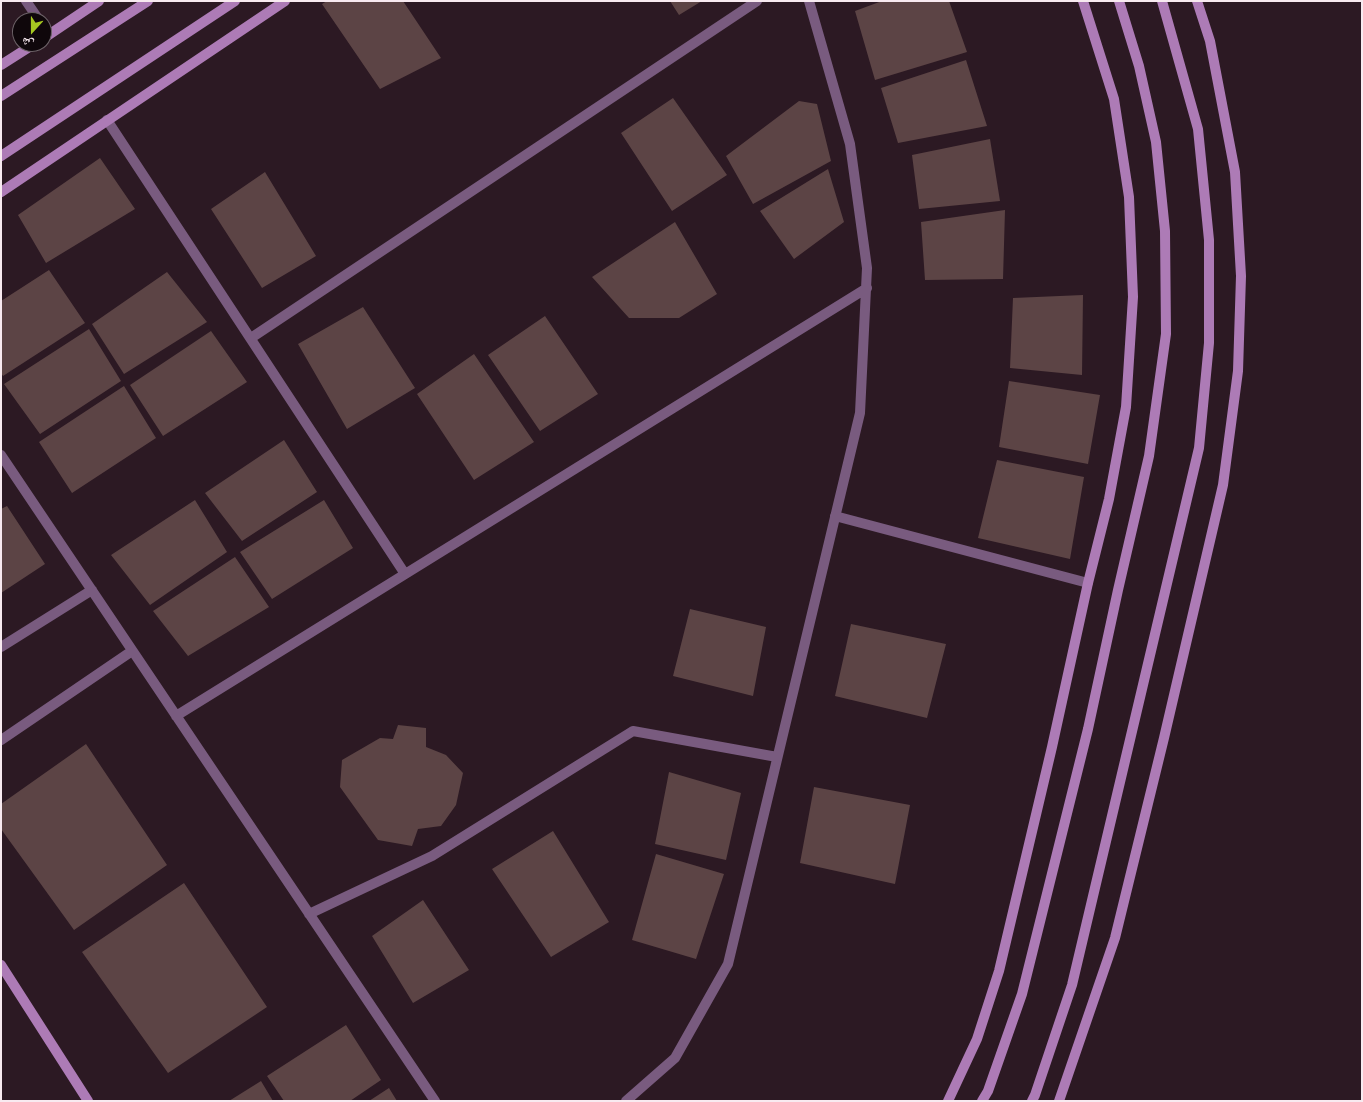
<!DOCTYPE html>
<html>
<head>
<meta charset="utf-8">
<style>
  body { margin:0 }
  #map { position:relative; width:1363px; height:1102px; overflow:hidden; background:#2c1923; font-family:"Fira Sans","Noto Naskh Arabic",sans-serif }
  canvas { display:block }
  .frame { position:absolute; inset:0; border:2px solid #f8eaf0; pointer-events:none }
  .north { position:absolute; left:12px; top:12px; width:40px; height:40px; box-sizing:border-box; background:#0f070b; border:1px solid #6c6267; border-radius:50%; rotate:201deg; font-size:11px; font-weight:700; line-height:16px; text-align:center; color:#f8eaf0 }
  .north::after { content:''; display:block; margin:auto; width:14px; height:18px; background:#a6c821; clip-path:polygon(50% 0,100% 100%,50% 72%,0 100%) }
</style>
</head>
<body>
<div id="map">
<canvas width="1363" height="1102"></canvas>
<div class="frame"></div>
<div class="north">ش</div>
</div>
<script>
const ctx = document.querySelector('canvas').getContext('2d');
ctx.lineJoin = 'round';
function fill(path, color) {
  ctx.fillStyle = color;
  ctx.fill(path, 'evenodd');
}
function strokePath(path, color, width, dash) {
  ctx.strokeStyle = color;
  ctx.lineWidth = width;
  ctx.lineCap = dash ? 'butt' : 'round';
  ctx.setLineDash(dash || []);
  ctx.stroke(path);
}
fill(new Path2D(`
  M 327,1 L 403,1 L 441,58 L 380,89 L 322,4 Z
  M 670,1 L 702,1 L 679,15 Z
  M 882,1 L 949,1 L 967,52 L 875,80 L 855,11 Z
  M 966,60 L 987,126 L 898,143 L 881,88 Z
  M 673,98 L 727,175 L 672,211 L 621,133 Z
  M 799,101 L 817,104 L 831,161 L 753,204 L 726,156 Z
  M 990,139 L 1000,201 L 919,209 L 912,155 Z
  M 100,158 L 135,209 L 46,263 L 18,215 Z
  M 828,169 L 844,222 L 794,259 L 760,211 Z
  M 265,172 L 316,256 L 262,288 L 211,209 Z
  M 1005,210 L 1003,279 L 925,280 L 921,222 Z
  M 675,222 L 717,294 L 679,318 L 629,318 L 592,277 Z
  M 49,270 L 85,323 L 3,376 L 1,373 L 1,301 Z
  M 167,272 L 207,322 L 124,374 L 92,324 Z
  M 1083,295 L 1082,375 L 1010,368 L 1013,298 Z
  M 363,307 L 415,388 L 347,429 L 298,344 Z
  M 545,316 L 598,394 L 540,431 L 488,355 Z
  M 89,329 L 121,381 L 40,434 L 4,384 Z
  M 211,331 L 247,382 L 163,436 L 130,385 Z
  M 474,354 L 534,442 L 474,480 L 417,394 Z
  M 1009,381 L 1100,395 L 1088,464 L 999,447 Z
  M 124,386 L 156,438 L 72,493 L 39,442 Z
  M 284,440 L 317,492 L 242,541 L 205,493 Z
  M 997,460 L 1084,477 L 1070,559 L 978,538 Z
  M 195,500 L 227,552 L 150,605 L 111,555 Z
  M 324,500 L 353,548 L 272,599 L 240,552 Z
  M 7,506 L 45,564 L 1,593 L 1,509 Z
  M 235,557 L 269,607 L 188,656 L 153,611 Z
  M 690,609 L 766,627 L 753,696 L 673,676 Z
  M 851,624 L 946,644 L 927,718 L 835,696 Z
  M 398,725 L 426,728 L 426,747 L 446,755 L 463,773 L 456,805 L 441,826 L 418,829 L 412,846 L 378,840 L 340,787 L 342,760 L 380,738 L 393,739 Z
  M 86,744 L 167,865 L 74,930 L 1,829 L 1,804 Z
  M 669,772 L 741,793 L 726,860 L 655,844 Z
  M 814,787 L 910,805 L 895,884 L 800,863 Z
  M 553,831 L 609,922 L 551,957 L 492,869 Z
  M 656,854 L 724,874 L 696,959 L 632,940 Z
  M 184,883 L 267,1007 L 168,1073 L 82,952 Z
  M 423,900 L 469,970 L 413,1003 L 372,936 Z
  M 346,1025 L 381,1080 L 350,1101 L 284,1101 L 267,1076 Z
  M 261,1081 L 273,1101 L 229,1101 Z
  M 389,1088 L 397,1101 L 369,1101 Z`), '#5c4445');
strokePath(new Path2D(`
  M 26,1 L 39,20
  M 107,120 L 405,574
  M 251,338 L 757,1
  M 1,455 L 435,1101
  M 835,516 L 1088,583
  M 1,647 L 92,590
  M 176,716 L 867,288
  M 1,740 L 132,651
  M 309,914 L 432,856 L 633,731 L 777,757
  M 626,1101 L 675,1058 L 728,964 L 860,413 L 867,268 L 850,144 L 809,1`), '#795b7f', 10);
strokePath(new Path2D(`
  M 44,38 L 99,1
  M 1,65 L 34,44
  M 1,96 L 148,1
  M 1,156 L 235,1
  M 1,192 L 285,1
  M 1,965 L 88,1101
  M 948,1101 L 977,1039 L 999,971 L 1052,747 L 1088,583 L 1109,499 L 1126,407 L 1133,297 L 1129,197 L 1114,99 L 1083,1
  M 982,1101 L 988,1091 L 1022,994 L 1088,729 L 1118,590 L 1149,456 L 1166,334 L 1165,231 L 1156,142 L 1139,66 L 1119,1
  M 1032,1101 L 1035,1095 L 1072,985 L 1199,448 L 1209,343 L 1209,240 L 1198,129 L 1162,1
  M 1059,1101 L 1115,938 L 1164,738 L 1223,485 L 1238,371 L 1241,276 L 1235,172 L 1210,41 L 1197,1`), '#ad7bb6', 10);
</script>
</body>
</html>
